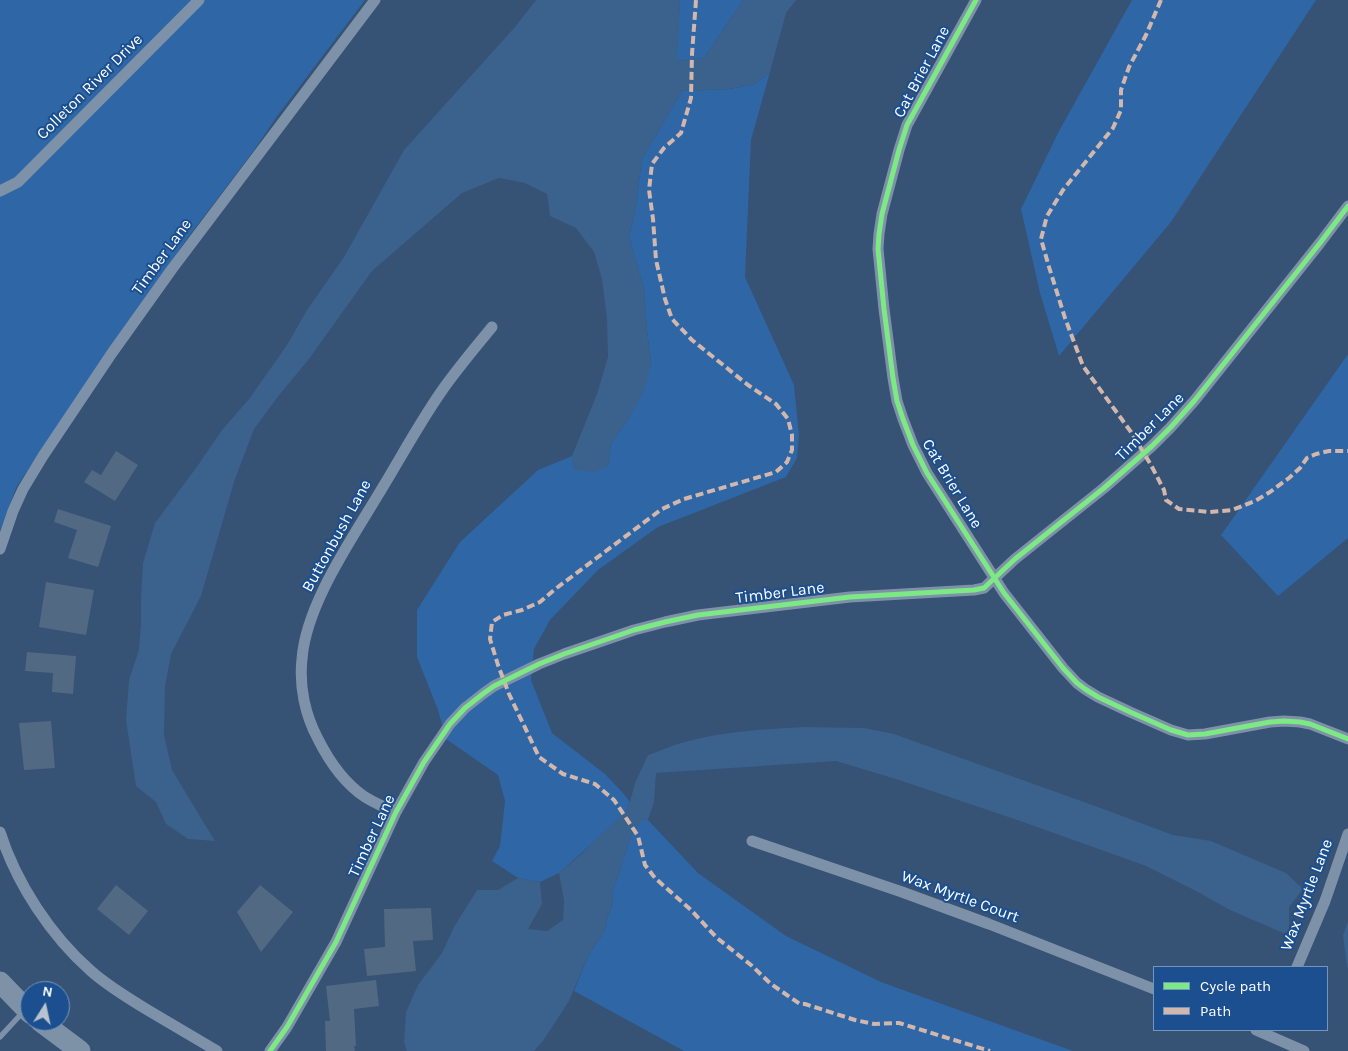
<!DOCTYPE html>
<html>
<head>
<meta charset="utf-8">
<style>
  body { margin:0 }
  #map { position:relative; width:1348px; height:1051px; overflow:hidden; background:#365274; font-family:Karla,sans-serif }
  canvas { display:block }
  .legend { position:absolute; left:1153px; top:966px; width:175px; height:65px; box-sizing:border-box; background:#1b4f8f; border:1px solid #7695bc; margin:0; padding:6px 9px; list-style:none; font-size:15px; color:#fff }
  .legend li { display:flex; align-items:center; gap:10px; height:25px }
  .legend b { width:25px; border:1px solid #7695bc }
  .north { position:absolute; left:20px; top:981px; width:50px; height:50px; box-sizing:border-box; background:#1b4f8f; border:1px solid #7695bc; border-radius:50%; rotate:10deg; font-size:14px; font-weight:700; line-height:20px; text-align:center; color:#fff }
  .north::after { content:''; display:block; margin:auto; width:18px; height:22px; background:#b9c2ce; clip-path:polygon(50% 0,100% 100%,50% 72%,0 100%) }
</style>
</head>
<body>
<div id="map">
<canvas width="1348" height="1051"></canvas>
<ul class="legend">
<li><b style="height:6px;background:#7ce984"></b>Cycle path</li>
<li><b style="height:6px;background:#d1b7ad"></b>Path</li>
</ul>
<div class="north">N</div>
</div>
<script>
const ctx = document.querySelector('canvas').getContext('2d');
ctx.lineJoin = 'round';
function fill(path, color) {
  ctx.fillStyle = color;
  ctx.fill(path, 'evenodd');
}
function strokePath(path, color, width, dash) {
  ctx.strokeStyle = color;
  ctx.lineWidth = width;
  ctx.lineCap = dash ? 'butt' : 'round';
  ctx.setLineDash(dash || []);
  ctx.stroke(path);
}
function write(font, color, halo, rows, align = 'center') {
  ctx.font = font + ' Karla,sans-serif';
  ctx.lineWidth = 4;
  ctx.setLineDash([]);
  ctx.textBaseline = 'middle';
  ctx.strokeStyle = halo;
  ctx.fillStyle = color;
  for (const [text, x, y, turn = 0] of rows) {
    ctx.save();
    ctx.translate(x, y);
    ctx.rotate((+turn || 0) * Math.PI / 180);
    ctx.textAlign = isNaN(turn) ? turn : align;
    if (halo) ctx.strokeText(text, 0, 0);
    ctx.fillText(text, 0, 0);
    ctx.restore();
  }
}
fill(new Path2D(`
  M 0,0 L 365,0 L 278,115 L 252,153 L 186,240 L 17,486 L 0,530 Z
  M 680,0 L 743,0 L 704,58 L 676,61 Z
  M 1132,0 L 1316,0 L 1171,222 L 1059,356 L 1040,293 L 1021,209 L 1059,131 Z
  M 770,72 L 751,140 L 745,277 L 794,385 L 799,435 L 797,458 L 786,477 L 658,527 L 598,570 L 550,620 L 534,649 L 531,680 L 552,733 L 605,774 L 623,793 L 630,802 L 626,811 L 615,823 L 559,873 L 540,882 L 518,878 L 492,861 L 500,846 L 505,801 L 498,775 L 446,739 L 438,710 L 417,657 L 417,610 L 460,542 L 538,470 L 572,456 L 575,470 L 608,466 L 611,444 L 629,418 L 651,363 L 647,331 L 644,289 L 629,236 L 635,212 L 642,159 L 682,91 L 729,89 L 755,84 Z
  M 1348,354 L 1348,538 L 1278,596 L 1221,535 Z
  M 642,819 L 648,820 L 698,873 L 786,936 L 881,982 L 1073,1051 L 684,1051 L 574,991 L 588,956 L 604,932 L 608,916 L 613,904 L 612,891 L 618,877 L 631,835 Z`), '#2f66a5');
fill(new Path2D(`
  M 536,0 L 680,0 L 677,61 L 704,58 L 743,0 L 796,0 L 786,13 L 770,72 L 755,84 L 729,89 L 682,91 L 642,159 L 635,212 L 629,236 L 644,289 L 647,331 L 651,363 L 644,391 L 629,418 L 611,444 L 608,466 L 593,472 L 575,470 L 572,456 L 597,394 L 608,357 L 607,319 L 602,279 L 594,252 L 576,228 L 550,216 L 547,194 L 525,183 L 499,178 L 462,193 L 372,271 L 309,359 L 280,394 L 254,429 L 234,482 L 201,596 L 171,654 L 165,687 L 164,735 L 172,770 L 215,841 L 188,839 L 166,824 L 156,802 L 136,786 L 126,720 L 129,680 L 139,650 L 141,624 L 141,597 L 143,563 L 155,523 L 196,468 L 222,430 L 249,399 L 287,345 L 307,310 L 344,257 L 404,150 L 515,27 Z
  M 805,727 L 864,728 L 894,734 L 1098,807 L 1173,835 L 1211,841 L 1286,873 L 1303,889 L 1289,907 L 1289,931 L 1283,933 L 1228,909 L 1198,892 L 1146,866 L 1023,822 L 899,780 L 836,761 L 656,773 L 654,802 L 648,820 L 642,819 L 631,835 L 618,877 L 612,891 L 613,904 L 608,916 L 604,932 L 588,956 L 569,1001 L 543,1041 L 534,1051 L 407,1051 L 404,1042 L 406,1012 L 418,985 L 442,953 L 454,927 L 477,890 L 498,890 L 518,878 L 540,882 L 542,904 L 528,929 L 547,931 L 563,920 L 564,901 L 559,873 L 578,857 L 626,811 L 630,802 L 635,783 L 648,755 C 660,751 672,745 685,742 C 724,731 765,729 805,727 Z
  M 1348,921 L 1348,968 L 1347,967 L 1343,935 Z`), '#3b618d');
fill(new Path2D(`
  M 116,451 L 138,465 L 115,501 L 84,482 L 92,470 L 101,475 Z
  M 58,509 L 111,526 L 98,567 L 68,558 L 77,530 L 54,522 Z
  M 46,582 L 94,590 L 86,635 L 39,627 Z
  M 27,652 L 76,656 L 73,694 L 52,692 L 53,673 L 25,671 Z
  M 51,721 L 55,768 L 24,770 L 19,723 Z
  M 116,885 L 148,911 L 129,935 L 97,909 Z
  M 260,885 L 293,912 L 261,952 L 237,912 Z
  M 431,908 L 433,940 L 413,941 L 416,971 L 367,976 L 364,949 L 385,947 L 384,909 Z
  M 376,980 L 379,1006 L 354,1009 L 356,1046 L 354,1046 L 355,1051 L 326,1051 L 325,1021 L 330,1021 L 326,986 Z`), '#526984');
strokePath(new Path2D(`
  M 0,1037 L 24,1011`), '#7d92a8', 5.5);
strokePath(new Path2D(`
  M 976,0 L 907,125 L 899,150 L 882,214 L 879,234 L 878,249 L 884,309 L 893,378 L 897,401 L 903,419 L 913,445 L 927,473 L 1004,593 L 1063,668 L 1077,683 L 1085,689 L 1098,697 L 1130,712 L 1171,730 L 1188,735 L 1205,734 L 1270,722 L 1284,721 L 1300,722 L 1310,724 L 1348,739
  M 0,191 L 18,182 L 199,0
  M 0,549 L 13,511 L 23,489 L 43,456 L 112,353 L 172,269 L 375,0
  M 396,812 C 386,808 375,803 365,797 C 344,783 329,761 318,739 C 305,715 299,686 302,659 C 306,605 350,542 378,495 C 399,461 418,425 441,392 C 457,369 475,348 492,327
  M 0,832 C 16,883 51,936 91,971 C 109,987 131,1000 151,1012 C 173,1025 195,1038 217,1051
  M 752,841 L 902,892 L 989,924 L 1154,989
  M 1297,967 L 1325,901 L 1348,834
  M 1256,1030 L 1304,1051
  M 270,1051 L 287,1027 L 336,942 L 396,812 L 424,762 L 450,724 L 465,708 L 484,693 L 494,686 L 539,664 L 564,654 L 634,630 L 665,622 L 698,615 L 850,597 L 974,590 L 984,588 L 1015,559 L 1104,488 L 1152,446 L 1171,427 L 1195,400 L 1320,243 L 1348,206`), '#7d92a8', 11);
strokePath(new Path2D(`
  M 0,982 L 30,1013
  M 40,1021 L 80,1051`), '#7e92a7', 21);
strokePath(new Path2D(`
  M 696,0 L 692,54 L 691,98 L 681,133 L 664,148 L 652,164 L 649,190 L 653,219 L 656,260 L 665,299 L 672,319 L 692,340 L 748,385 L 776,404 L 788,419 L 792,435 L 792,450 L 787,462 L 776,472 L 684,499 L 662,509 L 554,590 L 540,602 L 522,610 L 503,615 L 492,622 L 490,639 L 498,665 L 509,694 L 539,757 L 563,774 L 595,784 L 614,800 L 638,836 L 645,865 L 655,878 L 691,910 L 717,938 L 751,965 L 771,984 L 800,1004 L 805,1004 L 855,1020 L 874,1024 L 899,1023 L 990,1051
  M 1161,0 L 1146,35 L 1129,67 L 1121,90 L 1121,110 L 1113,128 L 1063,190 L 1047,216 L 1041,239 L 1049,267 L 1065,318 L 1083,366 L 1131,432 L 1151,465 L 1164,490 L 1166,500 L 1179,509 L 1210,512 L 1232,510 L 1255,501 L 1270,492 L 1289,478 L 1300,468 L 1307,458 L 1316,454 L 1329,451 L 1348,451`), '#d1b7ad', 4, [8, 4]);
strokePath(new Path2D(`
  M 976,0 L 907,125 L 899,150 L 882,214 L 879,234 L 878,249 L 884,309 L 893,378 L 897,401 L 903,419 L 913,445 L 927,473 L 1004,593 L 1063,668 L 1077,683 L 1085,689 L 1098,697 L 1130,712 L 1171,730 L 1188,735 L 1205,734 L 1270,722 L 1284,721 L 1300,722 L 1310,724 L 1348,739
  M 270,1051 L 287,1027 L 336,942 L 396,812 L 424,762 L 450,724 L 465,708 L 484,693 L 494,686 L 539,664 L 564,654 L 634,630 L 665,622 L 698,615 L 850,597 L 974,590 L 984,588 L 1015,559 L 1104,488 L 1152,446 L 1171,427 L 1195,400 L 1320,243 L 1348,206`), '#7ce984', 5);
write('16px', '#fff', '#1b4f8f', [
  ["Cat Brier Lane",922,72,-62],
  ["Colleton River Drive",90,87,-45],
  ["Timber Lane",162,257,-54],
  ["Timber Lane",1150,427,-45],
  ["Cat Brier Lane",952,484,59],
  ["Buttonbush Lane",337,536,-61],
  ["Timber Lane",780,593,-7],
  ["Timber Lane",372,836,-65],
  ["Wax Myrtle Lane",1307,895,-69],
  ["Wax Myrtle Court",960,897,20]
]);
</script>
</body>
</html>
